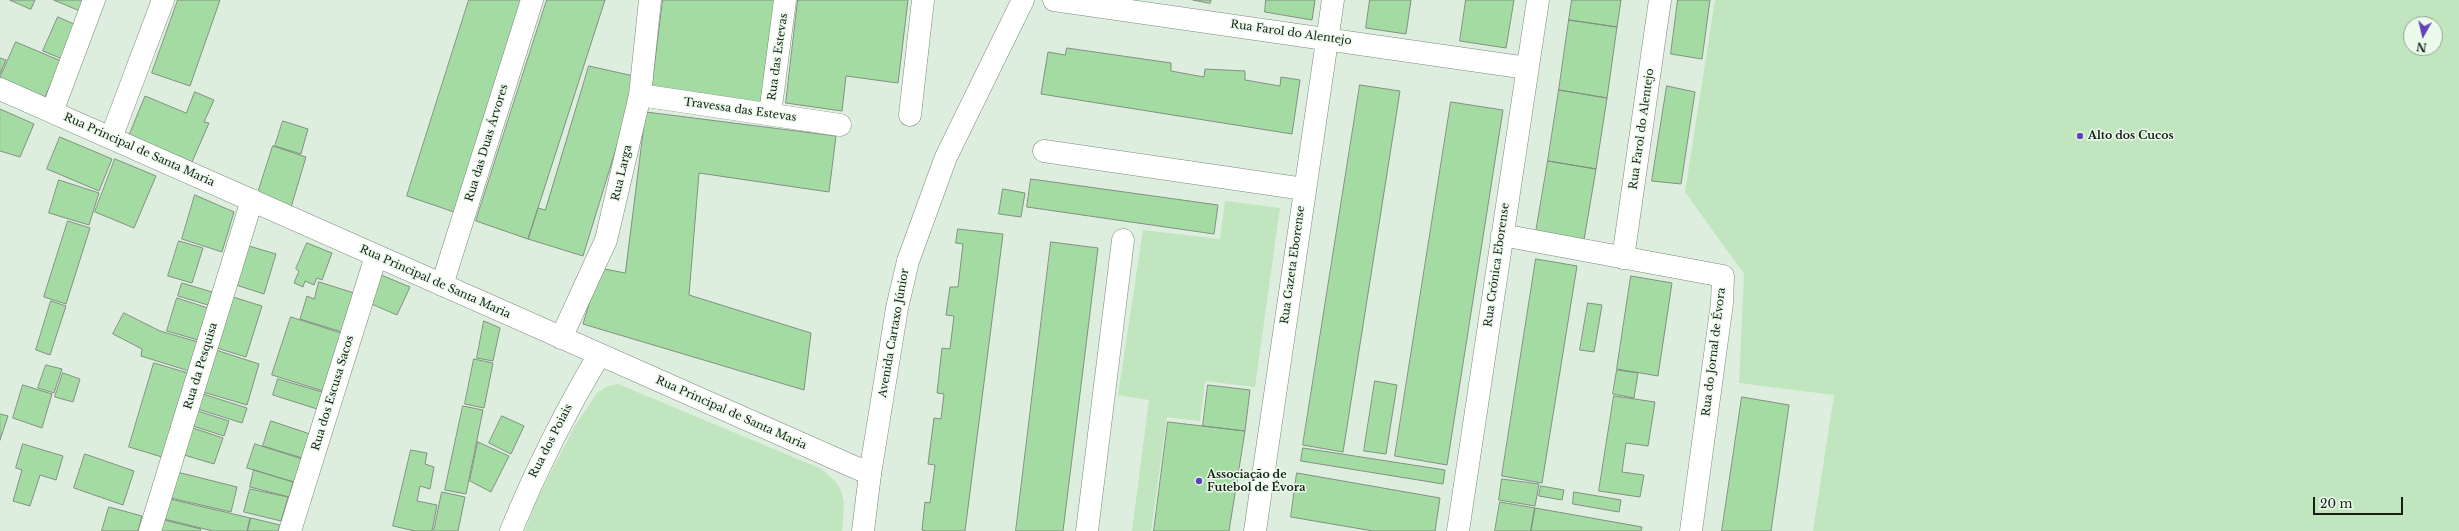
<!DOCTYPE html>
<html>
<head>
<meta charset="utf-8">
<style>
  body { margin:0 }
  #map { position:relative; width:2459px; height:531px; overflow:hidden; background:#deeede; font-family:"Libre Baskerville",serif }
  canvas { display:block }
  .north { position:absolute; left:2403px; top:16px; width:40px; height:40px; box-sizing:border-box; background:#ebfbeb; border:1px solid #96a296; border-radius:50%; rotate:188deg; font-size:11px; font-weight:700; line-height:16px; text-align:center; color:#171d17 }
  .north::after { content:''; display:block; margin:auto; width:14px; height:18px; background:#6341b9; clip-path:polygon(50% 0,100% 100%,50% 72%,0 100%) }
  .scale { position:absolute; left:2313px; top:497px; width:90px; height:18px; box-sizing:border-box; border:2px solid #171d17; border-top:0; padding-left:5px; font-size:12px; line-height:14px; white-space:nowrap; color:#171d17; -webkit-text-stroke:3px #ebfbeb; paint-order:stroke }
</style>
</head>
<body>
<div id="map">
<canvas width="2459" height="531"></canvas>
<div class="north">N</div>
<div class="scale">20 m</div>
</div>
<script>
const ctx = document.querySelector('canvas').getContext('2d');
ctx.lineJoin = 'round';
function fill(path, color) {
  ctx.fillStyle = color;
  ctx.fill(path, 'evenodd');
}
function strokePath(path, color, width, dash) {
  ctx.strokeStyle = color;
  ctx.lineWidth = width;
  ctx.lineCap = dash ? 'butt' : 'round';
  ctx.setLineDash(dash || []);
  ctx.stroke(path);
}
function write(font, color, halo, rows, align = 'center') {
  ctx.font = font + ' "Libre Baskerville",serif';
  ctx.lineWidth = 3;
  ctx.setLineDash([]);
  ctx.textBaseline = 'middle';
  ctx.strokeStyle = halo;
  ctx.fillStyle = color;
  for (const [text, x, y, turn = 0] of rows) {
    ctx.save();
    ctx.translate(x, y);
    ctx.rotate((+turn || 0) * Math.PI / 180);
    ctx.textAlign = isNaN(turn) ? turn : align;
    if (halo) ctx.strokeText(text, 0, 0);
    ctx.fillText(text, 0, 0);
    ctx.restore();
  }
}
fill(new Path2D(`
  M 1715,0 L 2459,0 L 2459,531 L 1813,531 L 1834,395 L 1739,383 L 1744,274 L 1685,192 ZM 2411,24 L 2435,24 L 2435,48 L 2411,48 Z
  M 1225,201 L 1280,208 L 1255,387 L 1205,381 L 1200,421 L 1167,417 L 1151,531 L 1132,531 L 1149,400 L 1118,395 L 1143,230 L 1220,239 Z
  M 618,384 L 819,468 C 848,487 845,500 842,531 L 525,531 L 537,499 L 575,426 L 597,393 L 608,386 Z`), '#c0e5bf');
const building = new Path2D(`
  M 10,0 L 35,0 L 31,9 Z
  M 54,0 L 86,0 L 81,11 Z
  M 178,0 L 220,0 L 190,86 L 152,73 Z
  M 469,0 L 521,0 L 454,212 L 407,196 Z
  M 547,0 L 605,0 L 528,239 L 476,221 Z
  M 663,0 L 775,0 L 763,103 L 652,88 Z
  M 798,0 L 908,0 L 898,83 L 846,76 L 842,111 L 786,103 Z
  M 1193,0 L 1211,0 L 1210,3 Z
  M 1266,0 L 1315,0 L 1312,20 L 1265,12 Z
  M 1370,0 L 1411,0 L 1406,34 L 1366,28 Z
  M 1466,0 L 1514,0 L 1506,48 L 1460,41 Z
  M 1572,0 L 1621,0 L 1617,27 L 1569,20 Z
  M 1678,0 L 1710,0 L 1702,59 L 1671,54 Z
  M 58,17 L 76,25 L 62,59 L 43,51 Z
  M 1569,20 L 1617,27 L 1607,98 L 1559,90 Z
  M 16,42 L 61,61 L 45,97 L 0,78 Z
  M 1067,48 L 1171,63 L 1171,71 L 1204,77 L 1205,69 L 1245,71 L 1245,80 L 1280,86 L 1281,77 L 1300,80 L 1292,134 L 1041,94 L 1048,52 L 1065,55 Z
  M 0,58 L 6,60 L 0,74 Z
  M 589,66 L 638,77 L 583,256 L 528,239 L 538,208 L 545,210 Z
  M 1360,85 L 1400,91 L 1343,452 L 1303,445 Z
  M 1667,86 L 1695,92 L 1681,184 L 1652,181 Z
  M 1559,90 L 1607,98 L 1596,169 L 1548,161 Z
  M 195,92 L 214,100 L 204,122 L 209,123 L 192,162 L 129,135 L 145,96 L 186,113 Z
  M 1451,102 L 1503,110 L 1447,465 L 1395,456 Z
  M 0,109 L 34,124 L 20,157 L 0,151 Z
  M 646,112 L 836,136 L 829,192 L 699,173 L 689,295 L 811,333 L 804,390 L 583,324 L 600,268 L 625,273 Z
  M 283,121 L 308,129 L 301,154 L 275,146 Z
  M 60,137 L 112,159 L 99,191 L 47,169 Z
  M 273,146 L 306,157 L 289,214 L 256,199 Z
  M 115,159 L 156,176 L 134,228 L 95,212 Z
  M 1548,161 L 1596,169 L 1584,240 L 1536,232 Z
  M 1031,179 L 1218,205 L 1214,234 L 1027,207 Z
  M 59,180 L 99,193 L 89,225 L 49,213 Z
  M 1003,189 L 1025,193 L 1021,217 L 999,214 Z
  M 195,195 L 234,212 L 222,252 L 182,239 Z
  M 68,221 L 90,228 L 66,304 L 44,297 Z
  M 958,229 L 1003,234 L 965,531 L 927,531 L 922,530 L 925,502 L 930,503 L 935,465 L 928,464 L 934,418 L 941,419 L 944,394 L 937,393 L 942,348 L 950,349 L 954,316 L 946,315 L 950,287 L 958,287 L 963,244 L 956,243 Z
  M 179,241 L 203,248 L 192,283 L 168,276 Z
  M 1051,242 L 1098,248 L 1063,531 L 1016,531 Z
  M 307,243 L 332,253 L 322,280 L 317,278 L 314,285 L 305,281 L 303,287 L 294,283 L 299,271 L 296,269 Z
  M 249,246 L 276,254 L 264,294 L 236,285 Z
  M 1536,259 L 1577,266 L 1542,483 L 1502,476 Z
  M 381,275 L 410,287 L 397,315 L 369,303 Z
  M 1631,276 L 1672,283 L 1658,376 L 1617,369 Z
  M 319,282 L 354,293 L 342,332 L 300,319 L 307,296 L 314,299 Z
  M 182,283 L 212,292 L 208,305 L 178,296 Z
  M 233,297 L 262,306 L 246,357 L 217,348 Z
  M 177,298 L 208,308 L 198,340 L 167,331 Z
  M 51,301 L 66,306 L 50,355 L 36,350 Z
  M 1588,303 L 1602,305 L 1594,352 L 1580,350 Z
  M 124,313 L 160,331 L 198,342 L 189,371 L 141,356 L 142,349 L 113,334 Z
  M 291,317 L 341,333 L 323,391 L 272,375 Z
  M 484,321 L 500,328 L 493,361 L 477,358 Z
  M 216,350 L 259,364 L 247,405 L 203,392 Z
  M 474,359 L 493,363 L 484,408 L 465,404 Z
  M 154,363 L 188,373 L 162,457 L 129,447 Z
  M 46,365 L 62,369 L 54,393 L 38,388 Z
  M 1617,370 L 1638,373 L 1634,398 L 1613,394 Z
  M 63,373 L 80,379 L 73,402 L 55,397 Z
  M 278,379 L 322,392 L 317,409 L 273,395 Z
  M 1375,381 L 1397,385 L 1386,454 L 1364,451 Z
  M 23,385 L 52,394 L 42,428 L 13,418 Z
  M 1208,385 L 1250,390 L 1245,431 L 1203,426 Z
  M 203,394 L 247,408 L 242,423 L 198,409 Z
  M 1614,396 L 1655,402 L 1648,446 L 1626,443 L 1622,472 L 1644,475 L 1640,497 L 1599,491 Z
  M 1742,397 L 1789,405 L 1771,531 L 1722,531 Z
  M 463,406 L 483,410 L 466,494 L 445,490 Z
  M 198,411 L 229,421 L 224,436 L 193,426 Z
  M 0,414 L 8,416 L 0,440 Z
  M 502,416 L 524,426 L 511,454 L 489,443 Z
  M 271,421 L 310,434 L 302,458 L 263,446 Z
  M 1168,422 L 1245,431 L 1229,531 L 1154,531 Z
  M 193,428 L 223,438 L 214,464 L 184,455 Z
  M 478,442 L 509,456 L 491,492 L 470,481 Z
  M 23,444 L 63,456 L 56,480 L 40,475 L 30,506 L 13,501 L 22,470 L 16,468 Z
  M 255,444 L 302,459 L 294,482 L 247,468 Z
  M 1303,448 L 1445,470 L 1443,484 L 1301,461 Z
  M 411,450 L 427,453 L 425,464 L 434,467 L 430,489 L 420,486 L 417,501 L 437,505 L 432,531 L 415,531 L 393,526 Z
  M 85,454 L 134,471 L 123,505 L 74,488 Z
  M 254,470 L 293,482 L 289,497 L 250,487 Z
  M 177,472 L 237,487 L 231,512 L 171,498 Z
  M 1297,473 L 1440,498 L 1435,531 L 1373,531 L 1291,517 Z
  M 1502,479 L 1539,484 L 1535,506 L 1499,500 Z
  M 1541,486 L 1564,490 L 1562,500 L 1539,496 Z
  M 250,489 L 288,497 L 281,521 L 244,512 Z
  M 442,492 L 465,497 L 458,531 L 434,531 Z
  M 1574,492 L 1621,500 L 1619,512 L 1573,504 Z
  M 170,499 L 250,518 L 247,531 L 213,531 L 164,519 Z
  M 1500,502 L 1535,508 L 1531,531 L 1495,531 Z
  M 109,507 L 142,516 L 138,531 L 102,531 Z
  M 1535,508 L 1642,527 L 1641,531 L 1531,531 Z
  M 251,518 L 280,525 L 278,531 L 248,531 Z
  M 164,520 L 201,529 L 200,531 L 161,531 Z`);
fill(building, '#a3dba3');
strokePath(building, '#829082', 1);
const minor = new Path2D(`
  M 1054,0 L 1527,68
  M 0,89 L 870,474
  M 640,95 L 840,125
  M 52,112 L 94,0
  M 770,114 L 785,0
  M 910,115 L 923,0
  M 111,138 L 163,0
  M 1044,151 L 1304,189
  M 1502,235 L 1723,276 L 1722,303 L 1691,531
  M 1623,258 L 1660,0
  M 442,285 L 532,0
  M 561,338 L 606,240 L 640,95 L 650,0
  M 150,531 L 252,200
  M 290,531 L 376,256
  M 511,531 C 536,470 565,412 599,355
  M 1087,531 L 1123,240
  M 1255,531 L 1333,0
  M 1458,531 L 1538,0`);
const tertiary = new Path2D(`
  M 863,531 L 870,474 L 897,308 L 908,261 L 946,157 L 1023,0`);
strokePath(minor, '#7a897a', 23);
strokePath(tertiary, '#7a897a', 23);
strokePath(minor, '#fff', 22);
strokePath(tertiary, '#fff', 22);
for (const [x, y, r, color] of [
  [2080,136,4,"#6341b9"],
  [1199,481,4,"#6341b9"]
]) {
  const dot = new Path2D();
  dot.arc(x, y, r, 0, 2 * Math.PI);
  ctx.fillStyle = color;
  ctx.fill(dot);
  strokePath(dot, '#ebfbeb', 1.5);
}
write('11px', '#171d17', '#ebfbeb', [
  ["Rua Farol do Alentejo",1291,33,8],
  ["Rua das Estevas",778,57,-82],
  ["Travessa das Estevas",740,110,8],
  ["Rua Farol do Alentejo",1642,129,-82],
  ["Rua das Duas Árvores",487,143,-73],
  ["Rua Principal de Santa Maria",139,150,24],
  ["Rua Larga",622,173,-77],
  ["Rua Gazeta Eborense",1293,265,-82],
  ["Rua Crónica Eborense",1497,265,-82],
  ["Rua Principal de Santa Maria",435,282,24],
  ["Avenida Cartaxo Júnior",894,333,-80],
  ["Rua do Jornal de Évora",1714,352,-83],
  ["Rua da Pesquisa",201,366,-73],
  ["Rua dos Escusa Sacos",333,393,-73],
  ["Rua Principal de Santa Maria",731,413,24],
  ["Rua dos Poiais",551,441,-63]
]);
write('bold 11px', '#171d17', '#ebfbeb', [
  ["Alto dos Cucos",2088,136],
  ["Associação de",1207,475],
  ["Futebol de Évora",1207,488]
], 'left');
</script>
</body>
</html>
